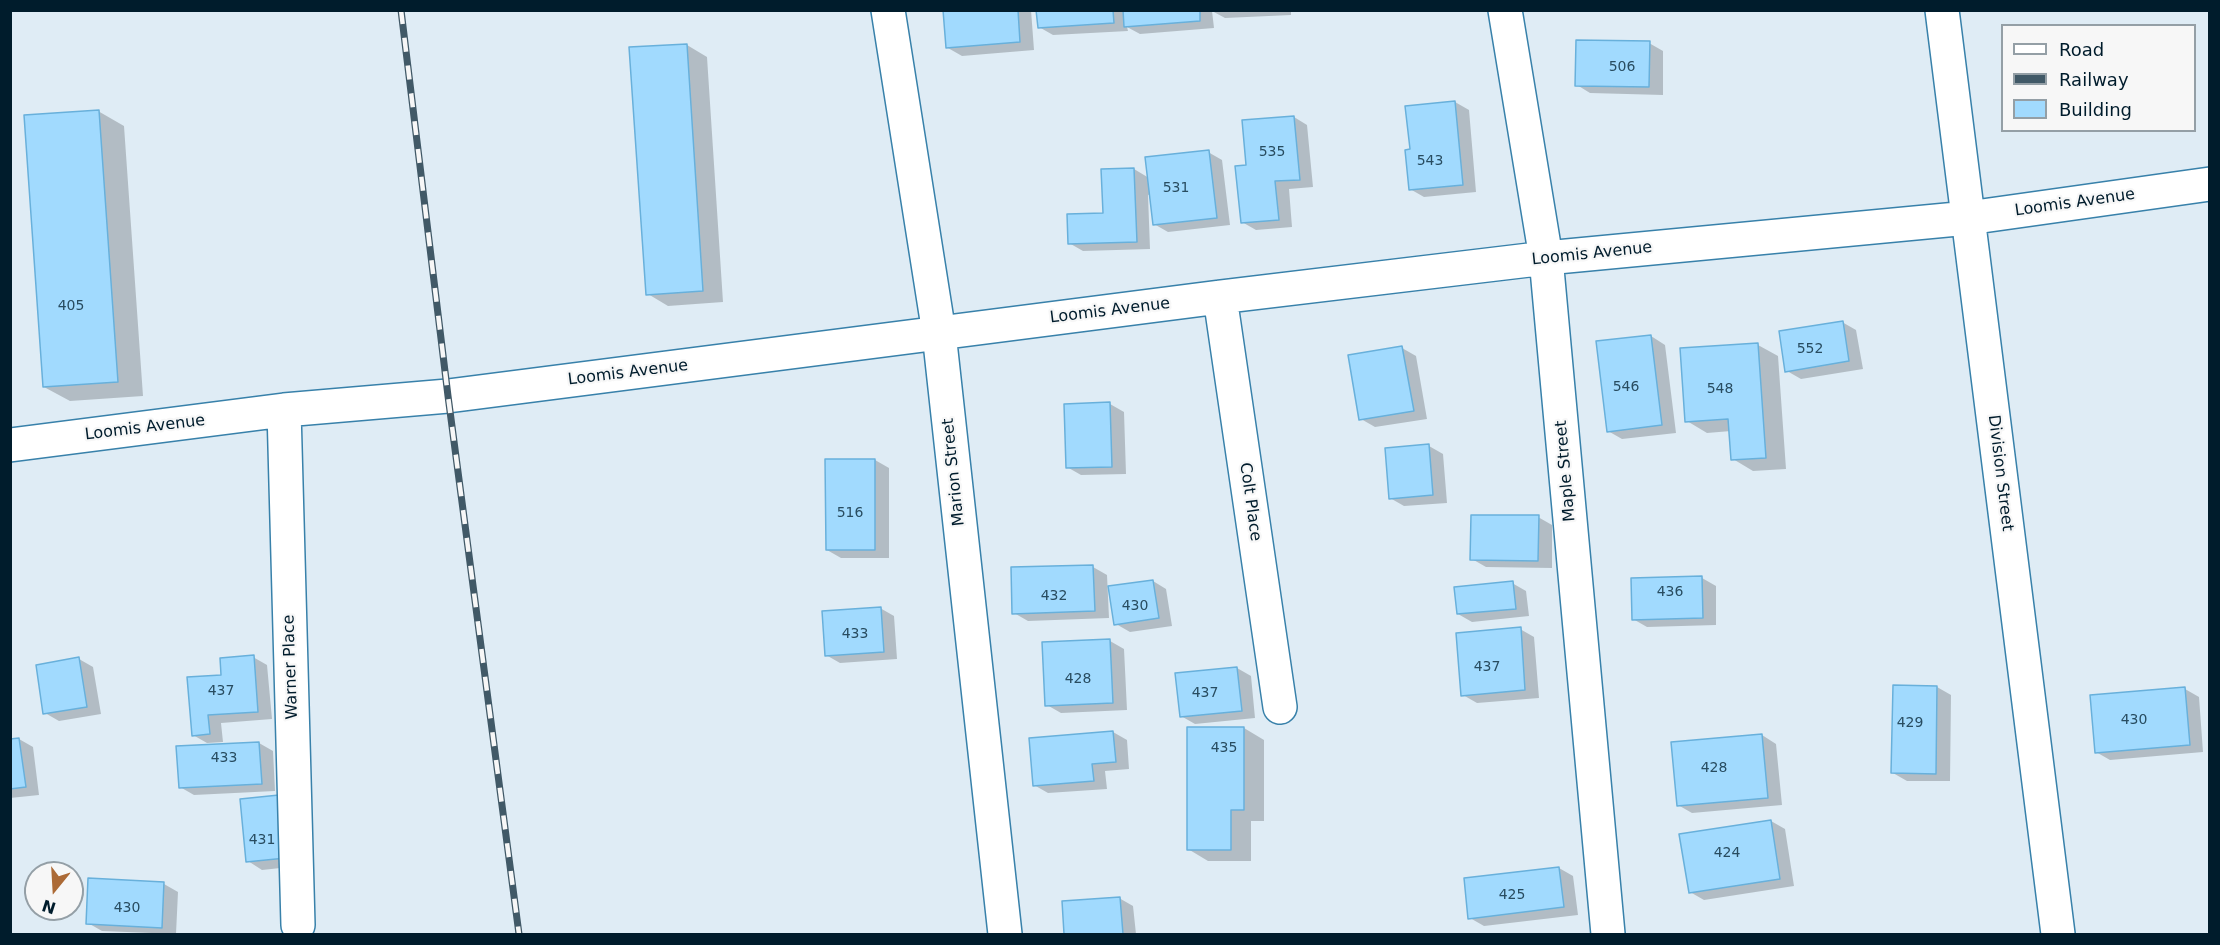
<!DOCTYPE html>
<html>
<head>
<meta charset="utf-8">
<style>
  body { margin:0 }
  #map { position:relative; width:2220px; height:945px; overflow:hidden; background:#dfecf5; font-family:"DejaVu Sans",sans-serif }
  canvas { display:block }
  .frame { position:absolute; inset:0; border:12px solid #001c2c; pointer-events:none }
  .legend { position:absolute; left:2001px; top:24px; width:195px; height:108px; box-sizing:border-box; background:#f7f7f7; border:2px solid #949fa6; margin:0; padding:8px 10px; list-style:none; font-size:18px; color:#001c2c }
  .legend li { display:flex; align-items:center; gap:12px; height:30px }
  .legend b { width:30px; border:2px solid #949fa6 }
  .north { position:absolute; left:24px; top:861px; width:60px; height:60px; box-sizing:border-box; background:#f7f7f7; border:2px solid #949fa6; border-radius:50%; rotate:198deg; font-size:16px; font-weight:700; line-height:24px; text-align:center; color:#001c2c }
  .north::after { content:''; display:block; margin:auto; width:21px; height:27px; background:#ac6a36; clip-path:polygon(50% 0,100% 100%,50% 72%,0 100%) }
</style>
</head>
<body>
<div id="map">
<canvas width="2220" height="945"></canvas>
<div class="frame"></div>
<ul class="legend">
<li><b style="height:8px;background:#fff"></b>Road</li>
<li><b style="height:8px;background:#415967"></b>Railway</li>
<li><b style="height:16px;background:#a1dafe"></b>Building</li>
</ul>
<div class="north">N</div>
</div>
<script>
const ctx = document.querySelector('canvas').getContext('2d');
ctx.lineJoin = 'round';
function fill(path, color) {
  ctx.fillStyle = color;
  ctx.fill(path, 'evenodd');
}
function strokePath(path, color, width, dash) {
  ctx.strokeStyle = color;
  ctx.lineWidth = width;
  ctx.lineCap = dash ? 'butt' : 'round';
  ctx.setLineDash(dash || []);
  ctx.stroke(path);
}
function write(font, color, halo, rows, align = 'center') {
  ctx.font = font + ' "DejaVu Sans",sans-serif';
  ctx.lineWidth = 4.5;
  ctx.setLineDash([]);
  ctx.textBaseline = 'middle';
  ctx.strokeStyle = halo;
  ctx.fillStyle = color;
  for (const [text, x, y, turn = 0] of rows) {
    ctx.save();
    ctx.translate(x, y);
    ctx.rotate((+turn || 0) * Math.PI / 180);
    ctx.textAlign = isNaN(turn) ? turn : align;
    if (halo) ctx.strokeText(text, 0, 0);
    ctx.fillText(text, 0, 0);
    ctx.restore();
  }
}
fill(new Path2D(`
  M 945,10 L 1031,10 L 1034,50 L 962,56 L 948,48 Z
  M 1038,10 L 1291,10 L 1291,15 L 1225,18 L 1212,11 L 1214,28 L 1140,34 L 1127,27 L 1128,31 L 1053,35 L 1039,27 Z
  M 1649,43 L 1663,51 L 1663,95 L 1590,93 L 1577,85 Z
  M 687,45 L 707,57 L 723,302 L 668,306 L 648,294 Z
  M 1455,102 L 1469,110 L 1476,192 L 1424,197 L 1410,189 L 1411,151 Z
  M 98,111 L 124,126 L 143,396 L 70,401 L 44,387 Z
  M 1294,117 L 1307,125 L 1313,187 L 1289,189 L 1292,227 L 1256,230 L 1242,222 L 1248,166 Z
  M 1208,152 L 1222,160 L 1230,225 L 1168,232 L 1154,224 L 1151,194 L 1148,195 L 1150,249 L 1083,251 L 1069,243 L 1104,214 L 1134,169 L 1149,178 Z
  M 1842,322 L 1856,330 L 1863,369 L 1801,379 L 1787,371 Z
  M 1651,336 L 1665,345 L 1676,433 L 1622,439 L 1608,431 Z
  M 1758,345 L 1778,356 L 1786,469 L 1753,471 L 1733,459 L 1731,431 L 1707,433 L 1687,421 L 1682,350 Z
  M 1402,348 L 1416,356 L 1427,419 L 1375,427 L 1361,419 Z
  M 1110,404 L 1124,412 L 1126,474 L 1081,475 L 1067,467 Z
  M 1429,446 L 1443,454 L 1447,503 L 1404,506 L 1390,498 Z
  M 875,460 L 889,468 L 889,558 L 841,558 L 827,550 Z
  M 1538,517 L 1552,525 L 1552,568 L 1486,567 L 1472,559 Z
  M 1093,567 L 1107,575 L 1109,618 L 1028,621 L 1014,613 Z
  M 1702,578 L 1716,586 L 1716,625 L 1647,627 L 1633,619 Z
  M 1153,581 L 1166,589 L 1172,626 L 1130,632 L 1116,624 Z
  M 1512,583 L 1526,591 L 1529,616 L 1472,622 L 1458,614 Z
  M 880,608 L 894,616 L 897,659 L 840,663 L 826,655 Z
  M 1520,629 L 1534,637 L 1539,698 L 1477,703 L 1463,695 Z
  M 1110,641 L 1124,649 L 1127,710 L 1061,713 L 1047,705 Z
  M 253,657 L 267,665 L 272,719 L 221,723 L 223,742 L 207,743 L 193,735 L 223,676 Z
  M 79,659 L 93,667 L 101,714 L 59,721 L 45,713 Z
  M 1237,668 L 1251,676 L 1255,718 L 1195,724 L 1181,716 Z
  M 1937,687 L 1951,695 L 1950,781 L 1907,781 L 1893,773 Z
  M 2185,689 L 2199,697 L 2203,752 L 2110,760 L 2096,752 Z
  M 1244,728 L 1264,740 L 1264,821 L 1251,821 L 1251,861 L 1208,861 L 1188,849 Z
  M 1113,732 L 1127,740 L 1129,769 L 1105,771 L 1107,789 L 1048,793 L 1034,785 Z
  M 1762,735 L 1776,744 L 1782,805 L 1692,813 L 1678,805 Z
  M 19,739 L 33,747 L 39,795 L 10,798 L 10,740 Z
  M 259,743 L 273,751 L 275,791 L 194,795 L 180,787 Z
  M 241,800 L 299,866 L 262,870 L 248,861 Z
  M 1771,821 L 1785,829 L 1794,886 L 1704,900 L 1690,892 Z
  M 1559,868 L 1573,876 L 1578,915 L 1484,926 L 1470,918 Z
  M 90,880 L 164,884 L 178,892 L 176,934 L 102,931 L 88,923 Z
  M 1119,898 L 1133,906 L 1136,934 L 1066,934 L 1063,903 Z`), '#0003');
const building = new Path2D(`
  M 943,10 L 1018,10 L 1020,42 L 946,48 Z
  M 1036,10 L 1113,10 L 1114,23 L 1038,28 Z
  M 1123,10 L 1200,10 L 1200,21 L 1124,27 Z
  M 1576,40 L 1650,41 L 1649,87 L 1575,86 Z
  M 687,44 L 703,291 L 646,295 L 629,47 Z
  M 1455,101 L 1463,185 L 1409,190 L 1405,150 L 1410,149 L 1405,106 Z
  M 99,110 L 118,382 L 43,387 L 24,115 Z
  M 1294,116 L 1300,180 L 1275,181 L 1279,220 L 1241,223 L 1235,166 L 1246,165 L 1242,120 Z
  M 1209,150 L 1217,218 L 1153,225 L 1145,157 Z
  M 1134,168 L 1137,242 L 1068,244 L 1067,214 L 1103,213 L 1101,169 Z
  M 1843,321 L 1849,361 L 1785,372 L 1779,331 Z
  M 1651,335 L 1662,425 L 1607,432 L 1596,341 Z
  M 1758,343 L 1766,458 L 1731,460 L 1728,419 L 1685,422 L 1680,348 Z
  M 1402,346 L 1414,411 L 1359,420 L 1348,355 Z
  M 1110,402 L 1112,467 L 1066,468 L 1064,404 Z
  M 1429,444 L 1433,495 L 1389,499 L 1385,448 Z
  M 825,459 L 875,459 L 875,550 L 826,550 Z
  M 1471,515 L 1539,515 L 1538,561 L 1470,560 Z
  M 1093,565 L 1095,611 L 1012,614 L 1011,567 Z
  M 1702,576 L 1703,618 L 1632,620 L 1631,578 Z
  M 1153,580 L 1159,618 L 1114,625 L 1108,586 Z
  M 1513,581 L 1516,609 L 1457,614 L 1454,587 Z
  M 881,607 L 884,652 L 825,656 L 822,611 Z
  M 1521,627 L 1525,690 L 1461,696 L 1456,633 Z
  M 1110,639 L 1113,703 L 1045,706 L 1042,642 Z
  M 254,655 L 258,712 L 208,715 L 210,734 L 192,736 L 187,677 L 221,675 L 220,658 Z
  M 79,657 L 87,707 L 43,714 L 36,665 Z
  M 1237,667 L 1242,711 L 1180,717 L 1175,673 Z
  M 1893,685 L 1937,686 L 1936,774 L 1891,773 Z
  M 2185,687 L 2190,745 L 2095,753 L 2090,695 Z
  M 1187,727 L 1244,727 L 1244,810 L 1231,810 L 1231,850 L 1187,850 Z
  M 1113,731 L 1116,762 L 1092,764 L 1094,781 L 1033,786 L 1029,738 Z
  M 1762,734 L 1768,798 L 1677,806 L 1671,742 Z
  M 19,738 L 26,787 L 10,789 L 10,739 Z
  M 259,742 L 262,784 L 179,788 L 176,746 Z
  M 279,795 L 286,858 L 246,862 L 240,799 Z
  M 1771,820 L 1780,879 L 1689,893 L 1679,834 Z
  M 1559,867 L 1564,907 L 1468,919 L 1464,878 Z
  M 88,878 L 164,882 L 162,928 L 86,924 Z
  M 1120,897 L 1123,934 L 1064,934 L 1062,901 Z`);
fill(building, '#a1dafe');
strokePath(building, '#68b0db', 1.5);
const minor = new Path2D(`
  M 888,10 L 939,333 L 1005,934
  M 1505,10 L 1546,258 L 1608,934
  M 1942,10 L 2058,934
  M 1220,297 L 1280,707
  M 284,410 L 298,925
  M 10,445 L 284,410 L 448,396 L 1220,297 L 1546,258 L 1968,218 L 2210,184`);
strokePath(minor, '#3881aa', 36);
strokePath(minor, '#fff', 33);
const rail = new Path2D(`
  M 401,10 L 448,396 L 519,934`);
strokePath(rail, '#415967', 7);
strokePath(rail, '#f7f7f7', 4.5, [14]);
write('14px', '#284c60', null, [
  ["506",1622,67],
  ["535",1272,152],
  ["543",1430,161],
  ["531",1176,188],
  ["405",71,306],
  ["552",1810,349],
  ["546",1626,387],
  ["548",1720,389],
  ["516",850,513],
  ["436",1670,592],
  ["432",1054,596],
  ["430",1135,606],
  ["433",855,634],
  ["437",1487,667],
  ["428",1078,679],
  ["437",221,691],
  ["437",1205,693],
  ["430",2134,720],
  ["429",1910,723],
  ["435",1224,748],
  ["433",224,758],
  ["428",1714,768],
  ["431",262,840],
  ["424",1727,853],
  ["425",1512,895],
  ["430",127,908]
]);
write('16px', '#001c2c', '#f7f7f7', [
  ["Loomis Avenue",2075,203,-8],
  ["Loomis Avenue",1592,254,-6],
  ["Loomis Avenue",1110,311,-7],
  ["Loomis Avenue",628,373,-7],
  ["Loomis Avenue",145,428,-7],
  ["Maple Street",1566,471,-95],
  ["Marion Street",954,472,-96],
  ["Division Street",2000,473,83],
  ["Colt Place",1250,502,82],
  ["Warner Place",291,667,-92]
]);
</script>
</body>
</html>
